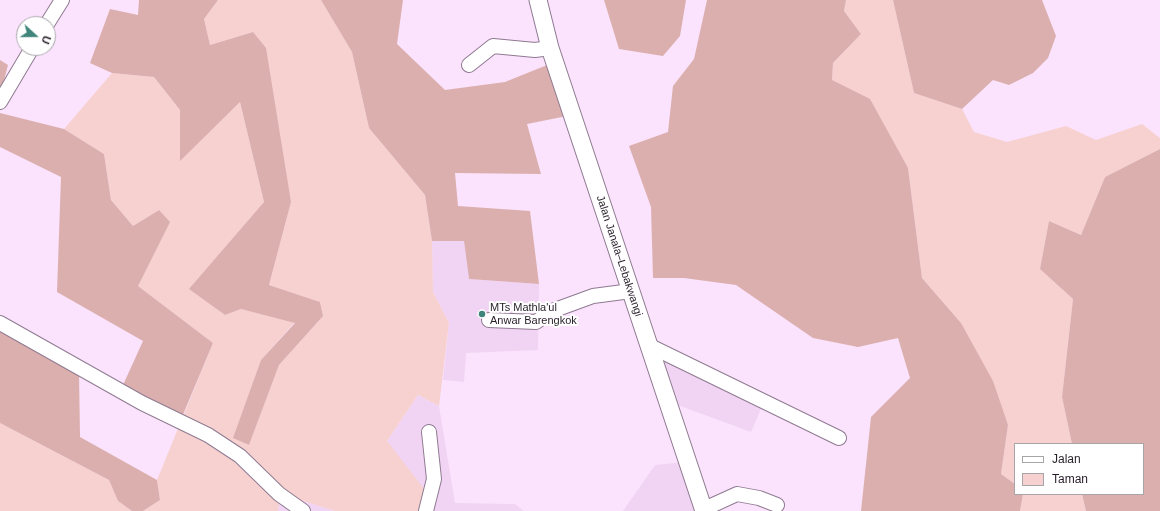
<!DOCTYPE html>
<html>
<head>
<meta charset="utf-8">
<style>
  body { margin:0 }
  #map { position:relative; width:1160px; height:511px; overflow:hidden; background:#fbe3fd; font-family:Helvetica,sans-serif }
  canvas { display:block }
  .legend { position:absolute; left:1014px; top:443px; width:130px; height:52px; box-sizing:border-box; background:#fff; border:1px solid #a8a5a9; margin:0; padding:5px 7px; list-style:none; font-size:12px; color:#261d27 }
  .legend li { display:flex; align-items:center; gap:8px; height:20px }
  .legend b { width:20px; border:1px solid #a8a5a9 }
  .north { position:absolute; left:16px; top:16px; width:40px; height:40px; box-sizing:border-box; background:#fff; border:1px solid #a8a5a9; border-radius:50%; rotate:111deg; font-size:11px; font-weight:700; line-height:16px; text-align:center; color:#261d27 }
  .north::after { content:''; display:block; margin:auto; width:14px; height:18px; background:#40857b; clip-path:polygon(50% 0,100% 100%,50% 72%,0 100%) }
</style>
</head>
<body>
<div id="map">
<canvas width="1160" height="511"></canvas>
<ul class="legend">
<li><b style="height:5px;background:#fff"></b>Jalan</li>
<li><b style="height:11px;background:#f6d1d0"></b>Taman</li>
</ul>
<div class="north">U</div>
</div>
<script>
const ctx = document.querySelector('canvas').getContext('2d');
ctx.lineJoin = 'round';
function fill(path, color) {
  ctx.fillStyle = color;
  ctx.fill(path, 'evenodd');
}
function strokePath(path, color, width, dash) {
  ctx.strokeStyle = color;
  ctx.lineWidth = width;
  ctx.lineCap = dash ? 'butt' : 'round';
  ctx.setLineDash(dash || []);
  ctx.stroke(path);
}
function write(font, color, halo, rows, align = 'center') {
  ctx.font = font + ' Helvetica,sans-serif';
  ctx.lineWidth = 4;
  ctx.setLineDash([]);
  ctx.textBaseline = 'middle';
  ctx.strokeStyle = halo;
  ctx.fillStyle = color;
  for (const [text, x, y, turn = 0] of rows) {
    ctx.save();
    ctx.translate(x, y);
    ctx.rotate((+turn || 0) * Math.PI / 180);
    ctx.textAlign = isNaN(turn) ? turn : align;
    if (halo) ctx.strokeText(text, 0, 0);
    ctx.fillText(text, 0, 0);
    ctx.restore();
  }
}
fill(new Path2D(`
  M 432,241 L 464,241 L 469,279 L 539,284 L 538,350 L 466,353 L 464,382 L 443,380 L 449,323 L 433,292 Z
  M 653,351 L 765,400 L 751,432 L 664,400 Z
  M 418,395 L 439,406 L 455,503 L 515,504 L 524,511 L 420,511 L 387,441 Z
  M 684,462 L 700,511 L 623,511 L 655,465 Z
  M 281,494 L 335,511 L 278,511 Z`), '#f1d4f3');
fill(new Path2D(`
  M 218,0 L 321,0 L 352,52 L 369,128 L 425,195 L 432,241 L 433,292 L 449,323 L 439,406 L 418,395 L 387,441 L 425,490 L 420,511 L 335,511 L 281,494 L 278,511 L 143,511 L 160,500 L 157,480 L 213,343 L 138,286 L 159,210 L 133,226 L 111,200 L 104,154 L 64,129 L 112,73 L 154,77 L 180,110 L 180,160 L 240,102 L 264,202 L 190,289 L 225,315 L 241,309 L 295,322 L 261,360 L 234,438 L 249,445 L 279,365 L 323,316 L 320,302 L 269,285 L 291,202 L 253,32 L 210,45 L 204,19 Z
  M 846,0 L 893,0 L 914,93 L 962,109 L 974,132 L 1007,142 L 1066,126 L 1096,140 L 1142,124 L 1160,138 L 1160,149 L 1105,177 L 1081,235 L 1049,221 L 1040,269 L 1073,299 L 1062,397 L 1072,444 L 1015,444 L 1015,484 L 1001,474 L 1008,425 L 961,323 L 922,278 L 908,168 L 832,80 L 833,63 L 861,34 L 844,11 Z
  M 0,423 L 109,480 L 118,501 L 132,511 L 0,511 Z
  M 1023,494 L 1082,494 L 1086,511 L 1020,511 Z`), '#f6d1d0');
fill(new Path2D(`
  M 139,0 L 218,0 L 204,19 L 210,45 L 253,32 L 266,48 L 291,202 L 269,285 L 320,302 L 323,316 L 279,365 L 249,445 L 233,438 L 261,360 L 295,323 L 241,309 L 225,315 L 189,289 L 264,202 L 240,102 L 180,161 L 180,110 L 154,77 L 112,73 L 90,63 L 110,9 L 138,15 Z
  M 321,0 L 403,0 L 397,44 L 445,90 L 505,82 L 552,63 L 567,116 L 527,124 L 541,174 L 455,173 L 458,206 L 530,211 L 539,284 L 469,279 L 464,241 L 432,241 L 425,195 L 369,128 L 352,52 Z
  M 686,0 L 680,36 L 663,56 L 619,49 L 604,0 Z
  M 707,0 L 846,0 L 844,11 L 861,34 L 833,63 L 832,80 L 870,99 L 908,168 L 922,278 L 961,323 L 993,381 L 1008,425 L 1001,474 L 1015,484 L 1015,494 L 1023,494 L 1020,511 L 861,511 L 871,417 L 910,378 L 898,338 L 858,347 L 813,338 L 736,285 L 684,278 L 653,278 L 651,207 L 629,146 L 668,132 L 673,86 L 694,59 Z
  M 893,0 L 1042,0 L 1056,36 L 1048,58 L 1033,73 L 1009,85 L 993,80 L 962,109 L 914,93 Z
  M 0,60 L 8,65 L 0,96 Z
  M 0,113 L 64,129 L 104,154 L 111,200 L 133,226 L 159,210 L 170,222 L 138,286 L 213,343 L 182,417 L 123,385 L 143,341 L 57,292 L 61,177 L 0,147 Z
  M 1160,149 L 1160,511 L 1086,511 L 1082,494 L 1143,494 L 1143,444 L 1072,444 L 1062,397 L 1073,299 L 1040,269 L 1049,221 L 1081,235 L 1105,177 Z
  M 0,325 L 79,371 L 80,437 L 157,480 L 160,500 L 143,511 L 132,511 L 118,501 L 109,480 L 0,423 Z`), '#dbafae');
const minor = new Path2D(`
  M 47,24 L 62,0
  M 469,65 L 493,46 L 535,50 L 550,48
  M 0,102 L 32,48
  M 489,320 L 536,322 L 552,311 L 593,296 L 631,291
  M 0,323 L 142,403 L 208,435 L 240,456 L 279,494 L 303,511
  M 648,345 L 839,438
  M 704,509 L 737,494 L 759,498 L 777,505
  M 426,511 L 434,479 L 429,432`);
const major = new Path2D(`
  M 538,0 L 550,48 L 704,511`);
strokePath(minor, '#8f7a91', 16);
strokePath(major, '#8f7a91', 19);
strokePath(minor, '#fff', 14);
strokePath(major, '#fff', 17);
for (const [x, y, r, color] of [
  [482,314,4,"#40857b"]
]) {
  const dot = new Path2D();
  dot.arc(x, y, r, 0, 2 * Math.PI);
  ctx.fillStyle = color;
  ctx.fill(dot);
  strokePath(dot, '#fff', 1.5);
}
write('11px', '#261d27', '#fff', [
  ["Jalan Janala–Lebakwangi",619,256,72]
]);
write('11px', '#261d27', '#fff', [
  ["MTs Mathla'ul",490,308],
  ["Anwar Barengkok",490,321]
], 'left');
</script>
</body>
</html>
